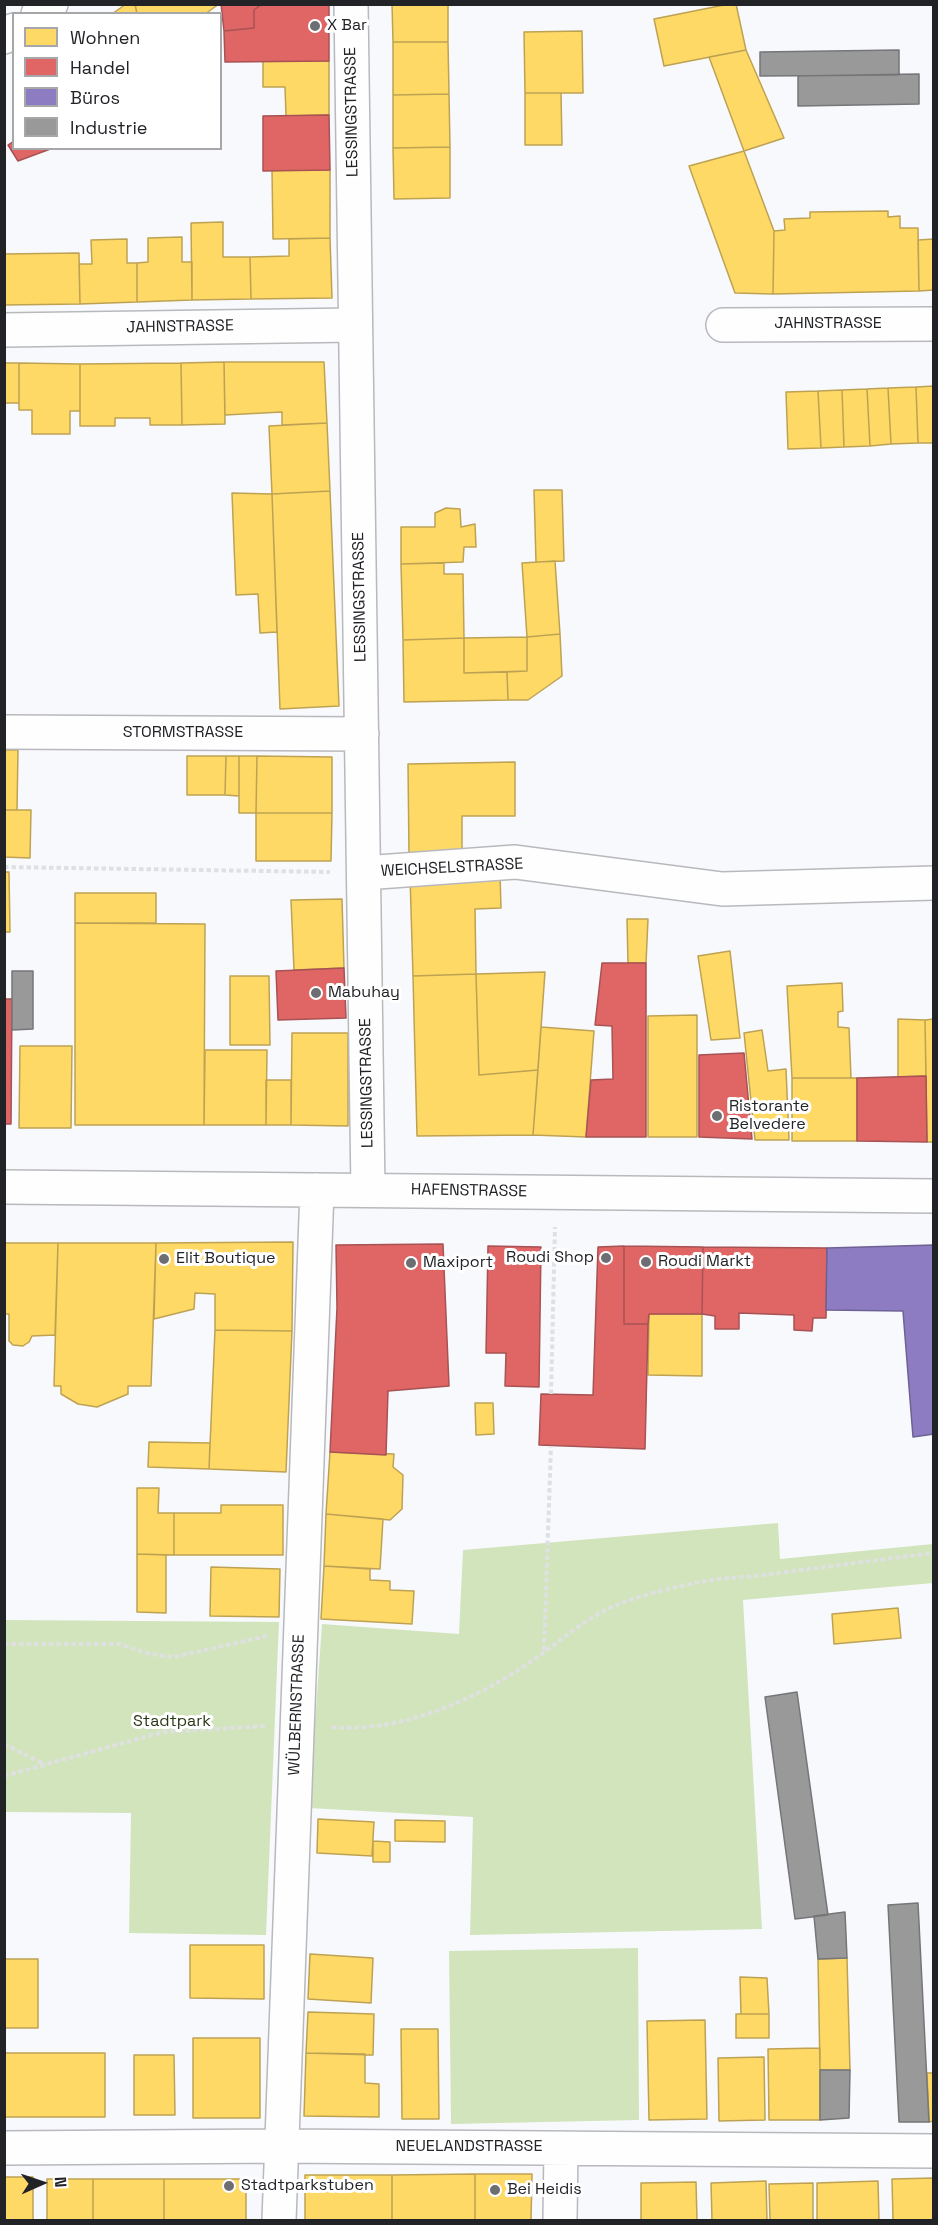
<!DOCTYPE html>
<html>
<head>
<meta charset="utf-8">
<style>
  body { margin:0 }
  #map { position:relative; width:938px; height:2225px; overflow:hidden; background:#f8f9fd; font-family:"Space Grotesk",sans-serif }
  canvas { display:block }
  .frame { position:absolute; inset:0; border:6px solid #222327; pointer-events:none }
  .legend { position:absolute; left:12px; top:12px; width:210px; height:138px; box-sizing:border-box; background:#fff; border:2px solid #a7a7a9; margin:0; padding:8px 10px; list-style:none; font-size:18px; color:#222327 }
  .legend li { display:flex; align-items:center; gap:12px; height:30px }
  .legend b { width:30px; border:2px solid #a7a7a9 }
  .north { position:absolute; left:12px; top:2153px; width:60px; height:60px; -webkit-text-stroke:4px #fff; paint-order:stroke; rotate:87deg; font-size:16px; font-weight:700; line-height:24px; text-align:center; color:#222327 }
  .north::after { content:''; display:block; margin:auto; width:21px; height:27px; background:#222327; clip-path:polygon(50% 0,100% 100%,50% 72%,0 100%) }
</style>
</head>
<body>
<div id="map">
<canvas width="938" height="2225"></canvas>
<div class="frame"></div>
<ul class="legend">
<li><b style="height:16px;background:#ffd966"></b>Wohnen</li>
<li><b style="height:16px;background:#e06666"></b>Handel</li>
<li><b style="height:16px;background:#8e7cc3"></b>Büros</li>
<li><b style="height:16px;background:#999"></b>Industrie</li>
</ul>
<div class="north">N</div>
</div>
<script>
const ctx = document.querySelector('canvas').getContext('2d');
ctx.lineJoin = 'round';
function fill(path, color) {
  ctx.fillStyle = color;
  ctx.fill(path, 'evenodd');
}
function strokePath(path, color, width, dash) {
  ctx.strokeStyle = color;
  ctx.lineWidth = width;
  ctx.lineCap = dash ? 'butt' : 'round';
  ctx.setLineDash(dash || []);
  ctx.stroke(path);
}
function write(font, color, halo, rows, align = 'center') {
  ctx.font = font + ' "Space Grotesk",sans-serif';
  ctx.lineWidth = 6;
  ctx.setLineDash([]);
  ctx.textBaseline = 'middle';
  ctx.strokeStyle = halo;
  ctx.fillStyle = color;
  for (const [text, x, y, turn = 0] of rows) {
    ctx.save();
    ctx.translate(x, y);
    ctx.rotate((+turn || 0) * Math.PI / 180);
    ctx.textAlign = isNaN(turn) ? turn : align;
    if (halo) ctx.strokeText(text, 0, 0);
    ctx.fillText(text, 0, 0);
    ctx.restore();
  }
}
fill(new Path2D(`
  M 778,1523 L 780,1559 L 933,1544 L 933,1583 L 743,1600 L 762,1929 L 470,1935 L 473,1817 L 309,1808 L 322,1624 L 459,1634 L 463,1550 Z
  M 5,1620 L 279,1622 L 266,1935 L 129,1933 L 131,1813 L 5,1812 Z
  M 638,1948 L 639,2120 L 451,2124 L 449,1951 Z`), '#d2e4bc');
const homes = new Path2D(`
  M 126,4 L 135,4 L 137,14 L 112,14 Z
  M 135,4 L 219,4 L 205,14 L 137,14 Z
  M 392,4 L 448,4 L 448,42 L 393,42 Z
  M 729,4 L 736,4 L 746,50 L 664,66 L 654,19 Z
  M 582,31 L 583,93 L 525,93 L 524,32 Z
  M 393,42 L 448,42 L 449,94 L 393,95 Z
  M 746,50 L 784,138 L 744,151 L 709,57 Z
  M 263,61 L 329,61 L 329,115 L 286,116 L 285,87 L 263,87 Z
  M 525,93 L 561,93 L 562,145 L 525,145 Z
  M 449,94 L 450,147 L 393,148 L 393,95 Z
  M 450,147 L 450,198 L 394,199 L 393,148 Z
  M 744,151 L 774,231 L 773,294 L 735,293 L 689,166 Z
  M 272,170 L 330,170 L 330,238 L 273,239 Z
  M 888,211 L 888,217 L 900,216 L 900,228 L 918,228 L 919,291 L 773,294 L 774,231 L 785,230 L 784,219 L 810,218 L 810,212 Z
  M 223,222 L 223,257 L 250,257 L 251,299 L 192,300 L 191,223 Z
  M 182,237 L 182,262 L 192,262 L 192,300 L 137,302 L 137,263 L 148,262 L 148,238 Z
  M 330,238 L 332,298 L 251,299 L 250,257 L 289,256 L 289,239 Z
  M 127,239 L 127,263 L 137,263 L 137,302 L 80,304 L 79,264 L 92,264 L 91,240 Z
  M 934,239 L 934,290 L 919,291 L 918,240 Z
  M 79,253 L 80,304 L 5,305 L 4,254 Z
  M 224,362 L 324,362 L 327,423 L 282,425 L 282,412 L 225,415 Z
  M 224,362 L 225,424 L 182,425 L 181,363 Z
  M 4,363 L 19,363 L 19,403 L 4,403 Z
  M 19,363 L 80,364 L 80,411 L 70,411 L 70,434 L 32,434 L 32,410 L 19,410 Z
  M 181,363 L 182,425 L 150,425 L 150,418 L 115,418 L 115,426 L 80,426 L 80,364 Z
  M 934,386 L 934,443 L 918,443 L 916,387 Z
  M 916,387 L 918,443 L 891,444 L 888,388 Z
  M 888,388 L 891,444 L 870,446 L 867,389 Z
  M 867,389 L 870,446 L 844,447 L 842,390 Z
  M 842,390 L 844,447 L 821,448 L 818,391 Z
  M 818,391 L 821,448 L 788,449 L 786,392 Z
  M 327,423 L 330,491 L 272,494 L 269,426 Z
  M 534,490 L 562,490 L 564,561 L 536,562 Z
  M 330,491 L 339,706 L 280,709 L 272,494 Z
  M 232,493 L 272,494 L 277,632 L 260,633 L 258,594 L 236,595 Z
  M 446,508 L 460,509 L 461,527 L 475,524 L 476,547 L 464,547 L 463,562 L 401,564 L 401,527 L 435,527 L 435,513 Z
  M 555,561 L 560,634 L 527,637 L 522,563 Z
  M 444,563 L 444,574 L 463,574 L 464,638 L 403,640 L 401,564 Z
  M 560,634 L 562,676 L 528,700 L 508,700 L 507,672 L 527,671 L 527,637 Z
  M 527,637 L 527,671 L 464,673 L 464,638 Z
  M 464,638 L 464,673 L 507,672 L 508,700 L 404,702 L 403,640 Z
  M 4,750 L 18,750 L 17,810 L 4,810 Z
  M 187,756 L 226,756 L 225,795 L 187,795 Z
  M 226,756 L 239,756 L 239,796 L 225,795 Z
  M 239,756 L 257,756 L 256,813 L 239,813 Z
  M 257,756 L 332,757 L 332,813 L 256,813 Z
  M 515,762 L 515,816 L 462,816 L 462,855 L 409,855 L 408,764 Z
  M 4,810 L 31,810 L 30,858 L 4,857 Z
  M 256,813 L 332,813 L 331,861 L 256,861 Z
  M 4,872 L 9,872 L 10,932 L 4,932 Z
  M 500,874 L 501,908 L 475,909 L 476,974 L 413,976 L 410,876 Z
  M 75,893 L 156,893 L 156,923 L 75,923 Z
  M 342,899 L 344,968 L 294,970 L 291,900 Z
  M 627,919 L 648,919 L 646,963 L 628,963 Z
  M 75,923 L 205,924 L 204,1125 L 75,1125 Z
  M 730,951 L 740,1038 L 711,1040 L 698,956 Z
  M 545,972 L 538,1070 L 479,1075 L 476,974 Z
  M 476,974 L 479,1075 L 538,1070 L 533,1135 L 417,1136 L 413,976 Z
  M 230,976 L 269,976 L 270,1045 L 230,1045 Z
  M 842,983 L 843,1011 L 838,1012 L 838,1027 L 849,1028 L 851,1078 L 792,1078 L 787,986 Z
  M 697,1015 L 697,1137 L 648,1137 L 648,1016 Z
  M 898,1019 L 925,1020 L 926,1076 L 898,1077 Z
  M 934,1019 L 934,1142 L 927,1142 L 925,1020 Z
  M 541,1027 L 594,1031 L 586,1137 L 533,1135 Z
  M 762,1030 L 768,1071 L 786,1069 L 789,1140 L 755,1140 L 744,1033 Z
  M 292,1033 L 348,1033 L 348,1126 L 291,1125 Z
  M 20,1046 L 72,1046 L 71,1128 L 19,1128 Z
  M 205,1050 L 267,1050 L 266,1125 L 204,1125 Z
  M 792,1078 L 857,1078 L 857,1141 L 792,1141 Z
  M 266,1080 L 291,1080 L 291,1125 L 266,1125 Z
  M 293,1242 L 292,1331 L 215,1330 L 215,1294 L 195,1293 L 194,1309 L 154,1319 L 156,1243 Z
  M 4,1243 L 58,1243 L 55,1335 L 32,1336 L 29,1342 L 23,1346 L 13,1345 L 9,1341 L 9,1314 L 4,1314 Z
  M 58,1243 L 156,1243 L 151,1386 L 128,1386 L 128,1394 L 97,1407 L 78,1404 L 61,1394 L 61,1386 L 54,1386 Z
  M 649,1314 L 702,1314 L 702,1376 L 648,1375 Z
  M 215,1330 L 292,1331 L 286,1472 L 209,1469 Z
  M 475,1403 L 493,1403 L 494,1434 L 476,1435 Z
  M 149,1442 L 210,1443 L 209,1469 L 148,1467 Z
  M 330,1452 L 394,1454 L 393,1467 L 403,1475 L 402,1509 L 390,1520 L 326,1514 Z
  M 137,1488 L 159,1488 L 158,1513 L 174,1513 L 174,1555 L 137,1554 Z
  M 221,1505 L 283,1505 L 283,1555 L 174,1555 L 174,1513 L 221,1513 Z
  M 326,1514 L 383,1519 L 380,1569 L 324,1566 Z
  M 137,1554 L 166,1555 L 166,1613 L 137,1612 Z
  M 324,1566 L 370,1569 L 370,1580 L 390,1581 L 390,1590 L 414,1591 L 412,1624 L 321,1619 Z
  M 211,1567 L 280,1569 L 279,1617 L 210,1616 Z
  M 898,1608 L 901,1638 L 834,1644 L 832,1614 Z
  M 318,1819 L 374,1822 L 372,1856 L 317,1853 Z
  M 395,1820 L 445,1821 L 445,1842 L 395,1841 Z
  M 373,1841 L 390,1842 L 390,1862 L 373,1862 Z
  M 190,1945 L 264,1945 L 264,1999 L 190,1998 Z
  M 310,1954 L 373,1958 L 371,2003 L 308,1999 Z
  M 847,1958 L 850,2070 L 820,2070 L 818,1959 Z
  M 4,1959 L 38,1959 L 38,2028 L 4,2028 Z
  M 740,1977 L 767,1978 L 769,2014 L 741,2014 Z
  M 308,2012 L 374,2014 L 373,2055 L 306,2053 Z
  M 736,2014 L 769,2014 L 769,2038 L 736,2038 Z
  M 705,2020 L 707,2119 L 649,2120 L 647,2021 Z
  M 401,2029 L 438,2029 L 439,2119 L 402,2119 Z
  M 193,2038 L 260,2038 L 260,2118 L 193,2118 Z
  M 820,2048 L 820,2120 L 769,2120 L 768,2049 Z
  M 4,2053 L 105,2053 L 105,2117 L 4,2117 Z
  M 306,2053 L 365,2054 L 365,2083 L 379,2084 L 379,2117 L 304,2116 Z
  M 134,2055 L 174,2055 L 175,2115 L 134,2115 Z
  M 764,2057 L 765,2120 L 719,2121 L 718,2058 Z
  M 927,2073 L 934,2073 L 934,2121 L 929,2122 Z
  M 475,2174 L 475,2220 L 392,2220 L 392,2175 Z
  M 475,2174 L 532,2174 L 531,2220 L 475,2220 Z
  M 305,2175 L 392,2175 L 392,2220 L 305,2220 Z
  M 4,2177 L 33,2177 L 33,2220 L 4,2220 Z
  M 934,2178 L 934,2220 L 893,2220 L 892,2179 Z
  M 47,2179 L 93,2179 L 93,2220 L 47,2220 Z
  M 93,2179 L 164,2179 L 164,2220 L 93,2220 Z
  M 164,2179 L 246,2179 L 246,2220 L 164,2220 Z
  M 766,2181 L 767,2220 L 712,2220 L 711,2183 Z
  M 878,2181 L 879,2220 L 817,2220 L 817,2183 Z
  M 696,2182 L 697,2220 L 641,2220 L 641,2183 Z
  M 813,2183 L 813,2220 L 770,2220 L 769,2184 Z`);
fill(homes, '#ffd966');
strokePath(homes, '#bda253', 1.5);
const shops = new Path2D(`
  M 221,4 L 262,4 L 254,10 L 254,28 L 224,31 Z
  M 262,4 L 329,4 L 329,61 L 225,62 L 224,31 L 254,28 L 254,10 Z
  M 329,115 L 330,170 L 263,171 L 263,116 Z
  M 14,141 L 14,148 L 53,148 L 18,161 L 8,145 Z
  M 602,963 L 646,963 L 646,1137 L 586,1137 L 591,1080 L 613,1079 L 612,1026 L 595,1025 Z
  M 344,968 L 346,1018 L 278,1020 L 276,971 Z
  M 4,999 L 12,999 L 11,1124 L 4,1124 Z
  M 744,1053 L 752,1139 L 699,1137 L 699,1055 Z
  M 926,1076 L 927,1142 L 857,1141 L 857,1078 Z
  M 443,1244 L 449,1386 L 388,1391 L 386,1455 L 330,1452 L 337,1308 L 336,1245 Z
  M 488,1246 L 541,1247 L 539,1387 L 505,1386 L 506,1353 L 486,1353 Z
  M 624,1246 L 703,1247 L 702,1314 L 649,1314 L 648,1324 L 624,1324 Z
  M 624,1246 L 624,1324 L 648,1324 L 645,1449 L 539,1445 L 541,1394 L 593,1395 L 598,1247 Z
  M 703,1247 L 827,1248 L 826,1318 L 813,1318 L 812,1331 L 794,1330 L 794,1315 L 739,1313 L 739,1329 L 715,1329 L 715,1316 L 702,1314 Z`);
fill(shops, '#e06666');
strokePath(shops, '#a75253', 1.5);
const offices = new Path2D(`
  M 934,1245 L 934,1434 L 913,1437 L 903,1311 L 826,1310 L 827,1248 Z`);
fill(offices, '#8e7cc3');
strokePath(offices, '#6e6194', 1.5);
const industry = new Path2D(`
  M 899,50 L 899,75 L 760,76 L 760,52 Z
  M 919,74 L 919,104 L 798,106 L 798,76 Z
  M 12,971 L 33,971 L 33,1029 L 12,1030 Z
  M 797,1692 L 828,1915 L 795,1919 L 765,1697 Z
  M 918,1903 L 929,2122 L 899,2122 L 888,1905 Z
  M 845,1912 L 847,1958 L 818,1959 L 814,1916 Z
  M 820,2070 L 850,2070 L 849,2118 L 820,2120 Z`);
fill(industry, '#999');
strokePath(industry, '#757677', 1.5);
const minor = new Path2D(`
  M 351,4 L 368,1190
  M 38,14 L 51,4
  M 4,37 L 14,30
  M 723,325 L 934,324
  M 4,330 L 355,325
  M 4,732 L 362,734
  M 364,873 L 515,862 L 722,889 L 934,883
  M 4,1187 L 934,1196
  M 4,2148 L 280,2146 L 934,2151
  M 279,2220 L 317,1190
  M 560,2220 L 561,2148`);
strokePath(minor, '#b8b9bc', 36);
strokePath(new Path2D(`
  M 4,867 L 330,872
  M 551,1394 L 555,1227
  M 4,1644 L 119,1644 L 150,1654 L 174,1657 L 267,1636
  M 544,1650 L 551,1446
  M 332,1727 C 397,1733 467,1703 520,1669 C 554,1647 582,1619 619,1604 C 648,1593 681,1585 712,1580 C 728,1577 745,1578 762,1575 C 819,1568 876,1560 934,1553
  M 4,1744 L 44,1764
  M 4,1776 L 163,1732 L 265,1726`), '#dfe0e1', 4, [4.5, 3]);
strokePath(minor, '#fefeff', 33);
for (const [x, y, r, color] of [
  [315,26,6,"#6d6e72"],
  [316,993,6,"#6d6e72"],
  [717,1116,6,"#6d6e72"],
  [606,1258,6,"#6d6e72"],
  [164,1259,6,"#6d6e72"],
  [646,1262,6,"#6d6e72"],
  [411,1263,6,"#6d6e72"],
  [229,2186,6,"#6d6e72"],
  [495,2190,6,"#6d6e72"]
]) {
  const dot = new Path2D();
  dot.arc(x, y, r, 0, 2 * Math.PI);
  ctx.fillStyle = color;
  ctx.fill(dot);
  strokePath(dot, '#fff', 2);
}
write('16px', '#222327', '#fff', [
  ["X Bar",327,26],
  ["Mabuhay",328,993],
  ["Ristorante",729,1107],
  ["Belvedere",729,1125],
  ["Roudi Shop",594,1258,"right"],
  ["Elit Boutique",176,1259],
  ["Roudi Markt",658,1262],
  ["Maxiport",423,1263],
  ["Stadtparkstuben",241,2186],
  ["Bei Heidis",507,2190]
], 'left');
write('16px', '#222327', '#fff', [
  ["LESSINGSTRASSE",352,112,-91],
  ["JAHNSTRASSE",828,324],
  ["JAHNSTRASSE",180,327,-1],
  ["LESSINGSTRASSE",360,597,-91],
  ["STORMSTRASSE",183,733],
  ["WEICHSELSTRASSE",452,868,-3],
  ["LESSINGSTRASSE",367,1083,-91],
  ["HAFENSTRASSE",469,1191,1],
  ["WÜLBERNSTRASSE",297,1705,-88],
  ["NEUELANDSTRASSE",469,2147]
]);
write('16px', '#2a3715', '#fff', [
  ["Stadtpark",172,1722]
]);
</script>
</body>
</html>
